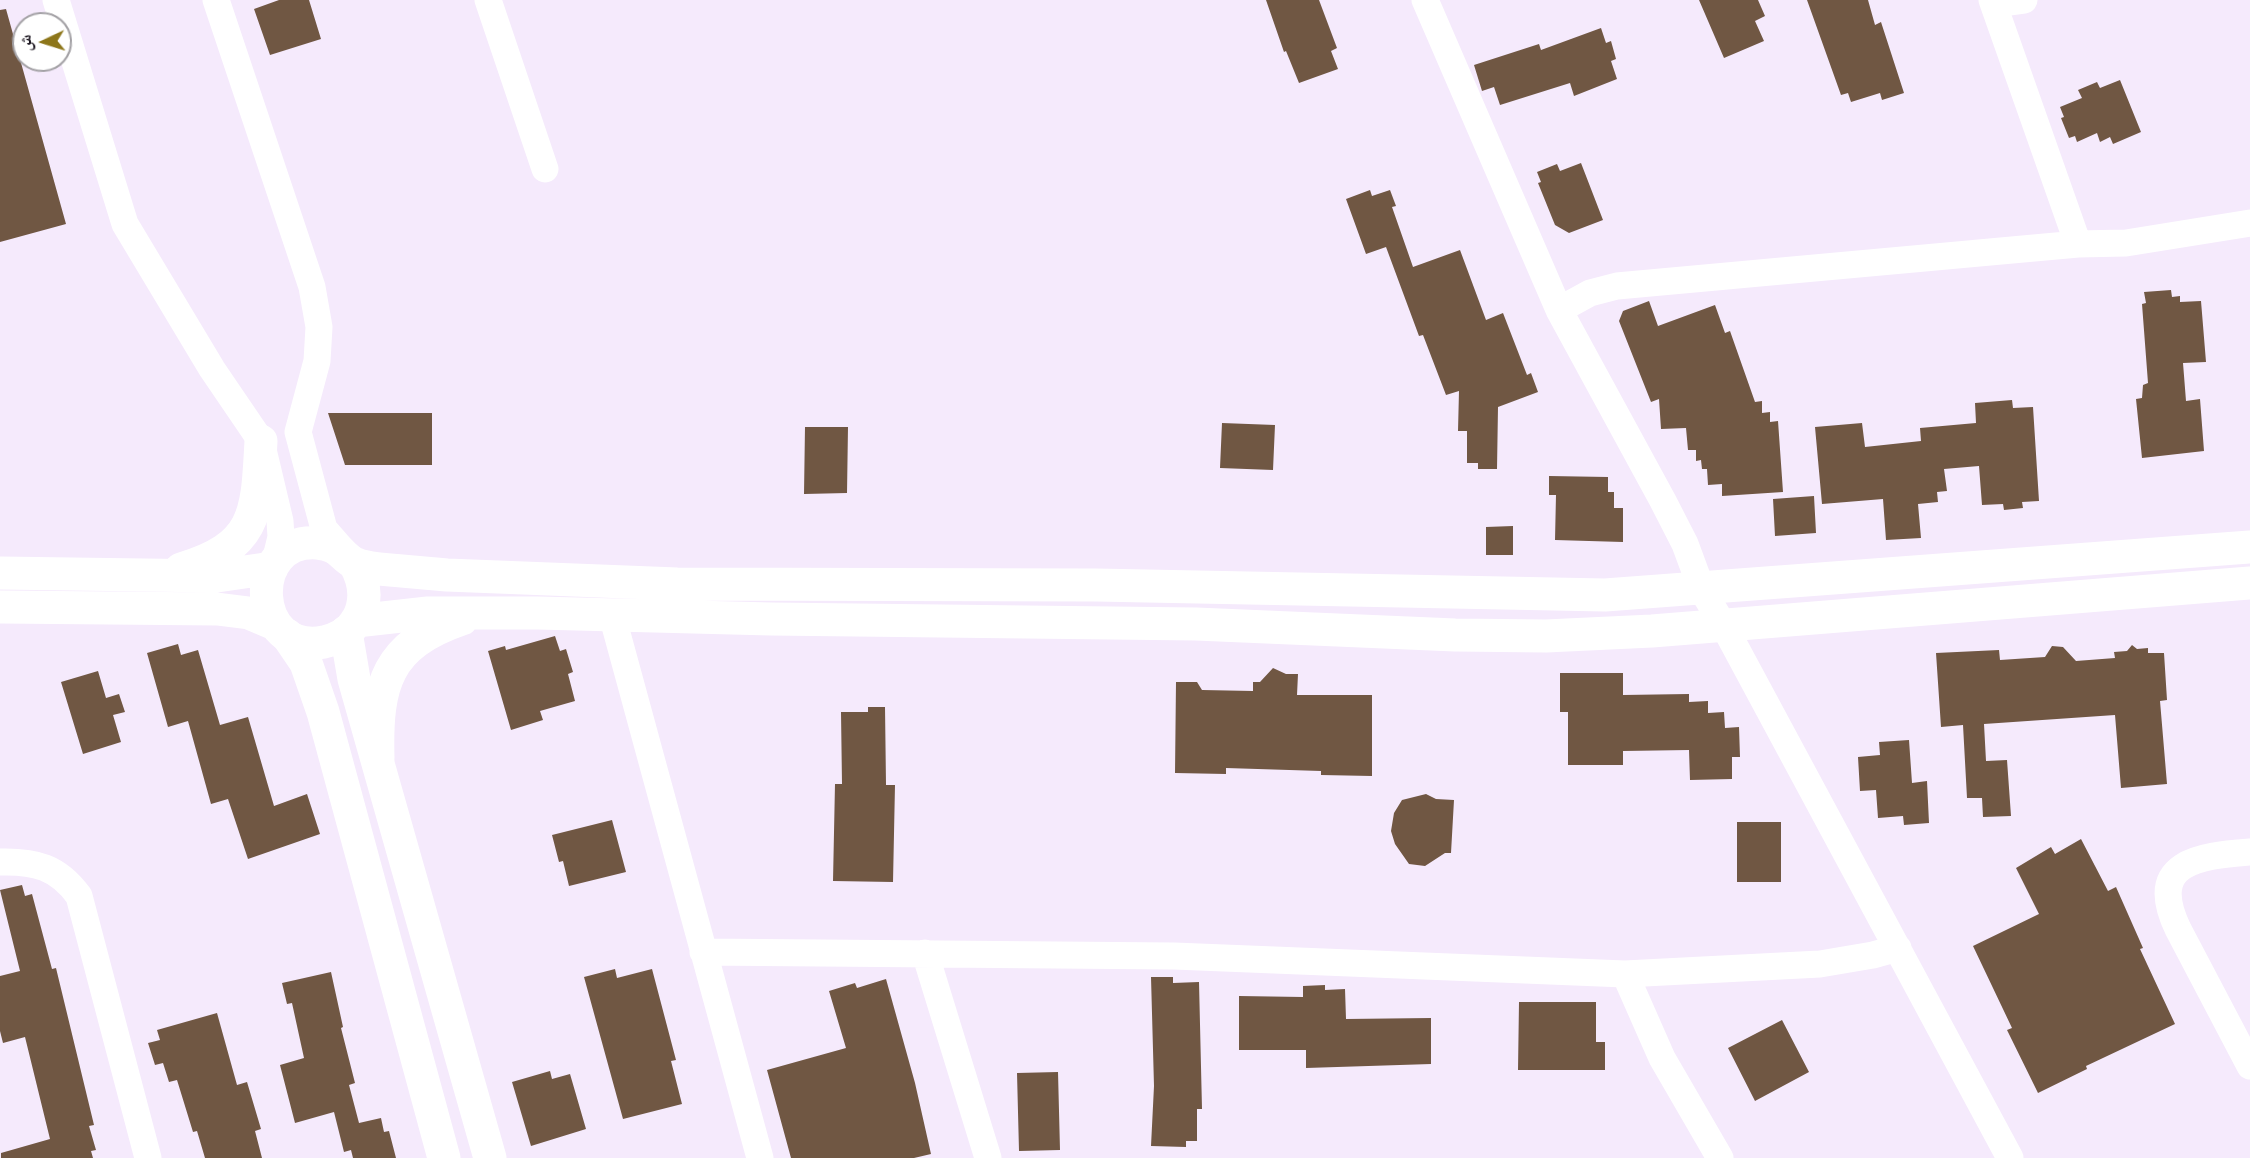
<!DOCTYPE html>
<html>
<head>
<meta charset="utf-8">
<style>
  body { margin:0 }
  #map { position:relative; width:2250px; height:1158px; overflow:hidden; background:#f5eafc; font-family:Spectral,"Noto Naskh Arabic",serif }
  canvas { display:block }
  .north { position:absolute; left:12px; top:12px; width:60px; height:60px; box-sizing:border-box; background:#fff; border:2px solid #a3a1a5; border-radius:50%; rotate:266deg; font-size:16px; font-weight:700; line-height:24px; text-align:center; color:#1a141e }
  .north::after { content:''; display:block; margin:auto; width:21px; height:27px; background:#8d761a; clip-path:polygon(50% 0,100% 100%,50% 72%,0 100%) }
</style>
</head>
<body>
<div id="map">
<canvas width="2250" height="1158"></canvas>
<div class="north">ش</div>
</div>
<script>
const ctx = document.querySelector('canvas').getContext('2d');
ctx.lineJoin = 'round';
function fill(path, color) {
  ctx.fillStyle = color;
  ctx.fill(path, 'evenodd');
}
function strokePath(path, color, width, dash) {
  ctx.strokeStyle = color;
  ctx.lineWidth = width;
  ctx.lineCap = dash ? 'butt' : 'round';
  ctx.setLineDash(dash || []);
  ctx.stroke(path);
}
fill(new Path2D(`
  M 279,0 L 309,0 L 321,39 L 270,55 L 254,9 Z
  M 1266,0 L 1319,0 L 1337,48 L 1331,51 L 1338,69 L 1299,83 L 1286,51 L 1284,52 Z
  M 1699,0 L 1758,0 L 1765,16 L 1755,21 L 1764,41 L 1724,58 Z
  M 1807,0 L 1868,0 L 1875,25 L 1881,22 L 1904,93 L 1882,100 L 1880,93 L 1851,102 L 1848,93 L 1841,95 Z
  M 6,9 L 66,224 L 0,242 L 0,10 Z
  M 1601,28 L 1606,43 L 1611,41 L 1616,59 L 1611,61 L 1617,79 L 1574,96 L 1570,83 L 1500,105 L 1494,87 L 1482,91 L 1474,65 L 1539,44 L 1541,50 Z
  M 2120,80 L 2141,132 L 2113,144 L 2110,137 L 2100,142 L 2097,133 L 2077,142 L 2075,136 L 2069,138 L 2061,118 L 2064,117 L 2060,107 L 2082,98 L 2078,90 L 2097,82 L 2100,88 Z
  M 1581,163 L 1603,220 L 1569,233 L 1555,225 L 1538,183 L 1541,182 L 1537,172 L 1557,164 L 1560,171 Z
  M 1370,190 L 1372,196 L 1390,190 L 1396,206 L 1392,207 L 1413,267 L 1460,250 L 1486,320 L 1503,313 L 1527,375 L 1531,373 L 1538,392 L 1498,407 L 1497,469 L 1478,469 L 1478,463 L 1467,463 L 1467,431 L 1458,431 L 1459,391 L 1446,395 L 1423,335 L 1419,336 L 1386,247 L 1366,254 L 1346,199 Z
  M 2171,290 L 2172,297 L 2180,296 L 2180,302 L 2201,301 L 2206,362 L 2183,363 L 2186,401 L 2200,399 L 2204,451 L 2142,458 L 2136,399 L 2142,398 L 2143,385 L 2148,383 L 2142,304 L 2146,303 L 2144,292 Z
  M 1649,301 L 1658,326 L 1715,305 L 1725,333 L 1730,331 L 1755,402 L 1762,401 L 1762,413 L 1770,412 L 1770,422 L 1778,421 L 1783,492 L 1722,496 L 1722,484 L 1708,485 L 1707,469 L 1702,469 L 1701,460 L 1696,461 L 1696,450 L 1688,450 L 1686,428 L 1661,429 L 1659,399 L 1651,402 L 1619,321 L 1623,311 Z
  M 2012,400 L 2013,408 L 2033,407 L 2039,501 L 2022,502 L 2023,508 L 2004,510 L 2003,504 L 1982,505 L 1979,466 L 1944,469 L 1947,491 L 1937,492 L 1938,502 L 1918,504 L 1921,538 L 1886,540 L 1883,499 L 1822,504 L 1815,427 L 1862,423 L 1865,447 L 1921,441 L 1920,428 L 1976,423 L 1975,403 Z
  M 328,413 L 432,413 L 432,465 L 345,465 Z
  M 1222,423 L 1275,425 L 1273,470 L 1220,468 Z
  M 805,427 L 848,427 L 847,493 L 804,494 Z
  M 1549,476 L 1608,477 L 1608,492 L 1614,492 L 1614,508 L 1623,508 L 1623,542 L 1555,540 L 1556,495 L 1549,495 Z
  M 1814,496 L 1816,533 L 1775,536 L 1773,499 Z
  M 1513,526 L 1513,555 L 1486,555 L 1486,527 Z
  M 555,636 L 560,651 L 566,649 L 573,672 L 568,674 L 575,701 L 540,711 L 543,720 L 511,730 L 488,651 L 505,646 L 506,650 Z
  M 178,644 L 181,655 L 198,650 L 220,725 L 248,717 L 274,806 L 307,794 L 320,834 L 248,859 L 228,799 L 211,804 L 188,721 L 168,727 L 147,653 Z
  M 2132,645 L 2137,649 L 2148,648 L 2148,653 L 2164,653 L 2167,700 L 2160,701 L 2167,784 L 2121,788 L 2115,715 L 1984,724 L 1986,761 L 2007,760 L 2011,816 L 1983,817 L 1982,798 L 1967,798 L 1963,725 L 1941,727 L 1936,653 L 1999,650 L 2000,660 L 2045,657 L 2052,646 L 2063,647 L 2076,661 L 2115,658 L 2114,652 L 2127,651 Z
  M 1273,668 L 1286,674 L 1298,674 L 1297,695 L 1372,695 L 1372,776 L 1321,775 L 1321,771 L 1226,768 L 1226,774 L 1175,773 L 1176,682 L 1197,682 L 1202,690 L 1253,691 L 1253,682 L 1260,682 Z
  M 98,671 L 106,698 L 119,694 L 125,712 L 113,715 L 121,742 L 83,754 L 61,682 Z
  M 1560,673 L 1623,673 L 1623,695 L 1689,694 L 1689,702 L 1708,701 L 1708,713 L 1724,712 L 1725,728 L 1739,727 L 1740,757 L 1732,757 L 1732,779 L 1690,780 L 1689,750 L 1623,751 L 1623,765 L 1568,765 L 1568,712 L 1560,712 Z
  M 868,707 L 885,707 L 886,785 L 895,785 L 893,882 L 833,881 L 835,784 L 842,784 L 841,712 L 868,712 Z
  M 1909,740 L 1912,783 L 1927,781 L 1929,823 L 1904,825 L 1903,816 L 1878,818 L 1876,790 L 1860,791 L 1858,757 L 1880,755 L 1879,742 Z
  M 1426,794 L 1436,799 L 1454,800 L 1451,853 L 1445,853 L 1425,866 L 1409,864 L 1395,844 L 1391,831 L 1394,813 L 1402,800 Z
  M 612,820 L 626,872 L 569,886 L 563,861 L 559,862 L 552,835 Z
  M 1737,822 L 1781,822 L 1781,882 L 1737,882 Z
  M 2081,839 L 2108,891 L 2116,887 L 2143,948 L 2140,949 L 2175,1024 L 2086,1066 L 2087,1069 L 2038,1093 L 2007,1030 L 2012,1028 L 1973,946 L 2039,914 L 2016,868 L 2051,847 L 2055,854 Z
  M 22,885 L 25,896 L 32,894 L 52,969 L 56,968 L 94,1125 L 89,1126 L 96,1150 L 91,1151 L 93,1158 L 1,1158 L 1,1153 L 50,1139 L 25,1037 L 3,1043 L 0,1031 L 0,976 L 20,971 L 0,890 Z
  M 615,969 L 617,978 L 652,969 L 676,1060 L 671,1061 L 682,1104 L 623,1119 L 584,977 Z
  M 331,972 L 343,1027 L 341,1028 L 355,1083 L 349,1085 L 359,1123 L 381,1118 L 384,1132 L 389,1131 L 396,1158 L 353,1158 L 351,1150 L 344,1152 L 334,1112 L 295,1123 L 280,1065 L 304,1058 L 292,1003 L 287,1004 L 282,983 Z
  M 1151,977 L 1173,977 L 1173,983 L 1199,982 L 1202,1109 L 1197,1109 L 1197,1141 L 1186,1141 L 1186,1147 L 1151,1146 L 1154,1086 Z
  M 886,979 L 915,1083 L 931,1154 L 914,1158 L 791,1158 L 767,1070 L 846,1048 L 829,991 L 855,983 L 857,988 Z
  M 1325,985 L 1325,990 L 1345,989 L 1346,1019 L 1431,1018 L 1431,1064 L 1306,1068 L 1306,1050 L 1239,1050 L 1239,996 L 1303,997 L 1303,986 Z
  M 1519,1002 L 1596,1002 L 1596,1042 L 1605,1042 L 1605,1070 L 1518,1070 Z
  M 217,1013 L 237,1085 L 247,1082 L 261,1129 L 255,1131 L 262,1158 L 205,1158 L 197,1131 L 193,1132 L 177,1080 L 169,1082 L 163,1063 L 155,1065 L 148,1043 L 160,1040 L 157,1030 Z
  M 1782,1020 L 1809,1072 L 1755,1101 L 1728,1048 Z
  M 550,1071 L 552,1079 L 570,1074 L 586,1129 L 531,1146 L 512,1082 Z
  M 1058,1072 L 1060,1150 L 1019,1151 L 1017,1073 Z`), '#705743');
strokePath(new Path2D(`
  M 56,0 L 125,224 L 212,369 L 261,441 L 280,521 L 281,537 L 275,562
  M 216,0 L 312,287 L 319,327 L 317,361 L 298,432 L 324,529 L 345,553
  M 488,0 L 545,169
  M 1425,0 L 1559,310 L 1663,501 L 1685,544 L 1702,590 L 1724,626 L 2010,1158
  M 1992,0 L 2078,244
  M 1994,4 L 2024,0
  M 1559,310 L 1590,293 L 1617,286 L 2078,244 L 2126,243 L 2250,223
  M 612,615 L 760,1158
  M 2250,852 C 2198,856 2146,862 2178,929 L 2250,1066
  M 0,862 C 35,861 58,867 79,896 L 148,1158
  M 703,952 L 1174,956 L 1625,974 L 1820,964 L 1873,955 L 1898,948
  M 925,953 L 988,1158
  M 1625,974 L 1662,1058 L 1720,1158`), '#fff', 27);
strokePath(new Path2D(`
  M 346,632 L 354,679 L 490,1158
  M 287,635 L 306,663 L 323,712 L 444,1158`), '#fff', 33);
strokePath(new Path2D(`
  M 355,564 C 365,582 368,601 357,620 C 350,632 337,639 324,642 C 251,656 246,538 317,543 C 341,545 341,557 356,564 C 363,567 372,568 379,569 L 447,575 L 677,584 L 1096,585 L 1605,595 L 2250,547
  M 181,569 C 258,546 257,513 261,441
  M 0,573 L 217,576 L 272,568
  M 0,607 L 217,609 L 249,613 L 275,624
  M 356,621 L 428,613 L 538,613 L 771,619 L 1196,624 L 1455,635 L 1546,636 L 1652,631 L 2250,583
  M 378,758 C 376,684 386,645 462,619`), '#fff', 33);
</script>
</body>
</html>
